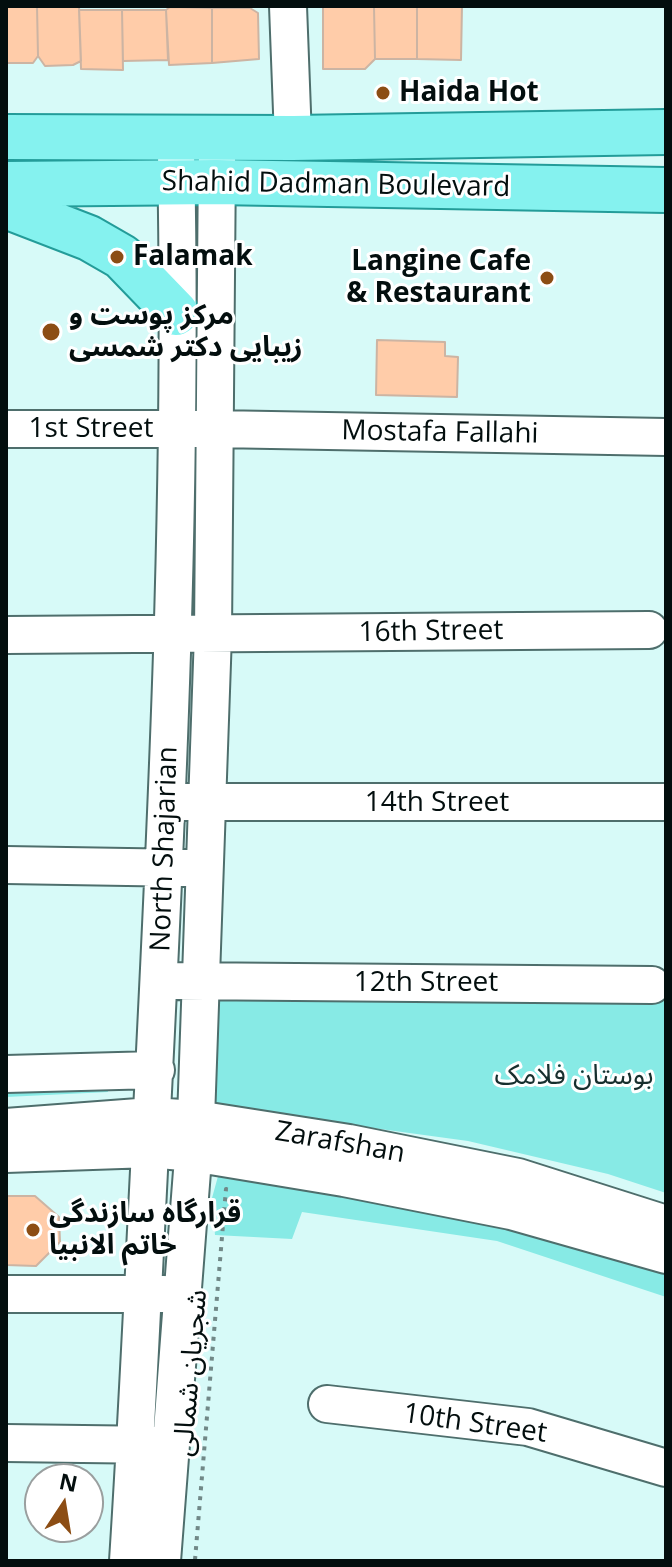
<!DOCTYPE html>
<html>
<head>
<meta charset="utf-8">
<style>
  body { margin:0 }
  #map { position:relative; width:672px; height:1567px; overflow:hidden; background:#d7faf8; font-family:"Open Sans",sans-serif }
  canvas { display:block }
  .frame { position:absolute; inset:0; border:8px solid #030e0e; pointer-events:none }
  .north { position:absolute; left:24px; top:1463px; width:80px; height:80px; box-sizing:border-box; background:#fff; border:2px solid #9a9f9f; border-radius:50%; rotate:12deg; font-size:22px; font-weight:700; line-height:32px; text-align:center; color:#030e0e }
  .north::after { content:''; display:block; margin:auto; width:28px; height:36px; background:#8c4d14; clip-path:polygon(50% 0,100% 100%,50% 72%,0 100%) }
</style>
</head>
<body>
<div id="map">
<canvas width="672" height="1567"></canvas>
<div class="frame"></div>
<div class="north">N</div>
</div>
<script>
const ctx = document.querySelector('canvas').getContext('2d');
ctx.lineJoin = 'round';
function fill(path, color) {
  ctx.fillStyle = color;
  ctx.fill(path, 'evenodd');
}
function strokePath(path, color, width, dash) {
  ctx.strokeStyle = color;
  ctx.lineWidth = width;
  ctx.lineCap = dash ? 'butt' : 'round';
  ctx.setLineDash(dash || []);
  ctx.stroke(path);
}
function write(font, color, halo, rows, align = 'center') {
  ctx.font = font + ' "Open Sans","Noto Sans Arabic",sans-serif';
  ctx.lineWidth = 6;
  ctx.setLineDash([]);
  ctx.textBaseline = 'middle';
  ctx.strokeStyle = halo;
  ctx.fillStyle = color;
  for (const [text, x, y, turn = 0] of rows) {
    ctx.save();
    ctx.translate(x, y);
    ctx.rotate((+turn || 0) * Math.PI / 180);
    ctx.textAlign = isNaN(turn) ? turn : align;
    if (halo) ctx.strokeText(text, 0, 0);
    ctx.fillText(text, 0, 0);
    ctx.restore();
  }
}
fill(new Path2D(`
  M 201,981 L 666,989 L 666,1193 L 608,1174 L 468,1141 L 197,1104 Z
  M 105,1079 L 108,1092 L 6,1097 L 6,1082 Z
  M 220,1169 L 275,1174 L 666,1265 L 666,1297 L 497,1241 L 302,1212 L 292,1239 L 215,1235 L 212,1198 Z`), '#87eae5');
const building = new Path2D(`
  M 37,6 L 38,56 L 33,63 L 6,63 L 6,7 Z
  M 37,6 L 79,6 L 81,61 L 73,65 L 45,66 L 38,56 Z
  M 462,6 L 461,60 L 417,59 L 417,7 Z
  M 170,7 L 212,8 L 212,63 L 169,65 L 166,10 Z
  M 323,7 L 374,7 L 375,59 L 365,69 L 323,69 Z
  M 374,7 L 417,7 L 417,59 L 375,59 Z
  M 212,8 L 250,8 L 258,13 L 259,59 L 212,63 Z
  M 79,10 L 122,10 L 123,70 L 81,69 Z
  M 122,10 L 166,10 L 168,60 L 123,61 Z
  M 377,340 L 445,342 L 445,356 L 458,357 L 457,397 L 376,395 Z
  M 6,1196 L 35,1196 L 59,1217 L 60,1242 L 36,1266 L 6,1265 Z`);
fill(building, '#ffcca9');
strokePath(building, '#ccb4a3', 2);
const minor = new Path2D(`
  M 288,6 L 293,138
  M 6,429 L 215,429 L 666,437
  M 6,635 L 649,630
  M 184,802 L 666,802
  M 6,865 L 188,868
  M 177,981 L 652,985
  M 6,1074 L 156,1070
  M 6,1127 L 152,1116 L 196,1119 L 349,1143 L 518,1177 L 666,1224
  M 6,1154 L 150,1149 L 193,1153 L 344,1178 L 511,1211 L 666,1255
  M 6,1294 L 164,1294
  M 327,1404 L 528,1427 L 666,1468
  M 6,1443 L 160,1445
  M 128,1561 C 137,1424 143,1288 150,1151 C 167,819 183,487 176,154
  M 162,1561 L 196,1119 L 213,634 L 217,156`);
const major = new Path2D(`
  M 6,137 L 293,138 L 666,132
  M 6,184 L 216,182 L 666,190
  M 6,206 L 89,238 L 122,257 L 176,313`);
strokePath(minor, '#4e6e6c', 40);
strokePath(major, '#239c99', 48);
strokePath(new Path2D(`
  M 195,1560 L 226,1189 L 229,1190`), '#718887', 4, [4, 6]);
strokePath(minor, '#fff', 36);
strokePath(major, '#85f2ef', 44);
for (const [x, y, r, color] of [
  [383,93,8,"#8c4d14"],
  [117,257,8,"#8c4d14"],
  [547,278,8,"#8c4d14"],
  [51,332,10,"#8c4d14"],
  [33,1230,8,"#8c4d14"]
]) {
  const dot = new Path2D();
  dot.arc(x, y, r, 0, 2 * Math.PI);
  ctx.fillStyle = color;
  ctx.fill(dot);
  strokePath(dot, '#fff', 3);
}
write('bold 28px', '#030e0e', '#fff', [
  ["Haida Hot",399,93],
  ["Falamak",133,257],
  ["Langine Cafe",531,262,"right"],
  ["& Restaurant",531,294,"right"],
  ["مرکز پوست و",69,316],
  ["زیبایی دکتر شمسی",69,348],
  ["قرارگاه سازندگی",49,1214],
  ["خاتم الانبیا",49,1246]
], 'left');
write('28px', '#030e0e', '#fff', [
  ["Shahid Dadman Boulevard",336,185,1],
  ["1st Street",91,429],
  ["Mostafa Fallahi",440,433,1],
  ["16th Street",431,632,-1],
  ["14th Street",437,803],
  ["North Shajarian",165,849,-88],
  ["12th Street",426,983],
  ["Zarafshan",340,1143,10],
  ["شجریان شمالی",191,1373,-85],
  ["10th Street",475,1424,8]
]);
write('28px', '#172f2e', '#fff', [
  ["بوستان فلامک",574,1076]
]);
</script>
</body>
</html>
